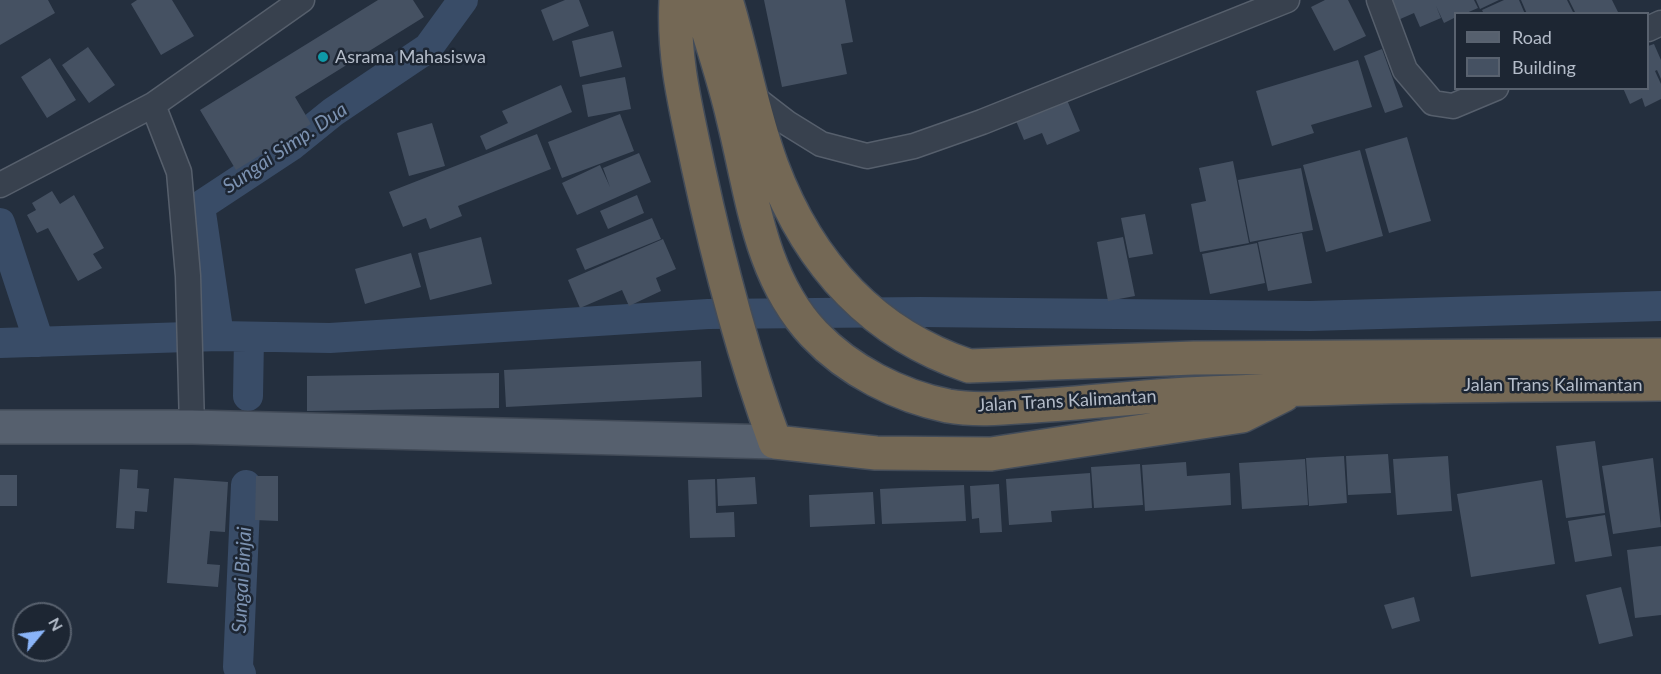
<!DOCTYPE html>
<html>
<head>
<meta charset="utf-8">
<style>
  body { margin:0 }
  #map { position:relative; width:1661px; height:674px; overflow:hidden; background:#242f3e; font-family:Lato,sans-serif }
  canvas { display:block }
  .legend { position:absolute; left:1454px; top:12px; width:195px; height:78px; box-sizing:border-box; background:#1d2633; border:2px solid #59626f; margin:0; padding:8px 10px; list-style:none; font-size:18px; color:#b4bcc9 }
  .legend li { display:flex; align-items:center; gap:12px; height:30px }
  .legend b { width:30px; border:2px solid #59626f }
  .north { position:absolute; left:12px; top:602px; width:60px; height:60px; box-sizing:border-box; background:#1d2633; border:2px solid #59626f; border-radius:50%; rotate:61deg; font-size:16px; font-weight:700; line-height:24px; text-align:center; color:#b4bcc9 }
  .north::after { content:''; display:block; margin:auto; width:21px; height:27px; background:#8ab4f8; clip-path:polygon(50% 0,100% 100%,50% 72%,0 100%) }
</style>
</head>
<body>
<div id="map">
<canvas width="1661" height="674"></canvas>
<ul class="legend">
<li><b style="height:8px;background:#56606e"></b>Road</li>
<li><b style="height:16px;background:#455162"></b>Building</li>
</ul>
<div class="north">N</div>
</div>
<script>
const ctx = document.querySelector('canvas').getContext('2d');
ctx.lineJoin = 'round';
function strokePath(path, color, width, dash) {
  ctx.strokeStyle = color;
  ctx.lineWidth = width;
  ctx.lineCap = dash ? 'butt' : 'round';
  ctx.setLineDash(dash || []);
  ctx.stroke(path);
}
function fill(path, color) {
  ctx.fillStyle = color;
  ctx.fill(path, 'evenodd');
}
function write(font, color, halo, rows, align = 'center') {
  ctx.font = font + ' Lato,sans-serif';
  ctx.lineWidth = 5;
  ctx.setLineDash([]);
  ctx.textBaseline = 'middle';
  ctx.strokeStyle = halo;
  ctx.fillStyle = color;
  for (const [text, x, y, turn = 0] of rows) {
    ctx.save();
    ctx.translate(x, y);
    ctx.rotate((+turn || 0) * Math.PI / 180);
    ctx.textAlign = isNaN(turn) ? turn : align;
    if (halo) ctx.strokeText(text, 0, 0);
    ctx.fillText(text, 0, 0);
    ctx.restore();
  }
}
strokePath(new Path2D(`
  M 0,223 L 39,342
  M 219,336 L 200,206 L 291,146 L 333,112 L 428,48 L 463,0
  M 0,343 L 219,336 L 330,338 L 708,314 L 921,312 L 1310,316 L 1661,306
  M 248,396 L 249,338
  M 241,674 L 238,667 L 246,485`), '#394c67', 30);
fill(new Path2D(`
  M 0,0 L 48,0 L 55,13 L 0,45 Z
  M 137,0 L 172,0 L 194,36 L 161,55 L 131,4 Z
  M 378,0 L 413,0 L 424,17 L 295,97 L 311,124 L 236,170 L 200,110 Z
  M 565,0 L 579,0 L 589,26 L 553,41 L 541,10 Z
  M 764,0 L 845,0 L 853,42 L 841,44 L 847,74 L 782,87 Z
  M 1325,0 L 1348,0 L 1366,36 L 1334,51 L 1311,7 Z
  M 1389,0 L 1474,0 L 1478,8 L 1464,14 L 1456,14 L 1456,17 L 1444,23 L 1436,6 L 1441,18 L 1420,27 L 1414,13 L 1398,20 Z
  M 1476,0 L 1499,0 L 1480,9 Z
  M 1504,0 L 1519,0 L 1525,14 L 1484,14 L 1482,10 Z
  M 1521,0 L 1567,0 L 1574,14 L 1527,14 Z
  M 1569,0 L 1612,0 L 1619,14 L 1576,14 Z
  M 613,31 L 622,67 L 580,77 L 572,41 Z
  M 1654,44 L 1661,60 L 1661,79 L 1657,70 L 1655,71 L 1661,84 L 1661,99 L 1645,107 L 1642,98 L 1630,104 L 1623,88 L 1648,88 L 1648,46 Z
  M 88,47 L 115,85 L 89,103 L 62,65 Z
  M 1382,49 L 1403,107 L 1385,113 L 1364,56 Z
  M 50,58 L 76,100 L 47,118 L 21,77 Z
  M 1358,60 L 1372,107 L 1311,125 L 1314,133 L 1272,146 L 1256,91 Z
  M 625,77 L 631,109 L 588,117 L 582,85 Z
  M 561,85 L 572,112 L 486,150 L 480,136 L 508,123 L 502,111 Z
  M 1067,100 L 1080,131 L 1047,145 L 1042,133 L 1024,140 L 1016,121 Z
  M 620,114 L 634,151 L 562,178 L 548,142 Z
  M 432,123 L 445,166 L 409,176 L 397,133 Z
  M 537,134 L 551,169 L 458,206 L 462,216 L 430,229 L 426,218 L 403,227 L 389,192 Z
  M 1407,137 L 1431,221 L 1389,233 L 1365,149 Z
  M 1360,150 L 1383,236 L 1326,252 L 1303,165 Z
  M 639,153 L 651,182 L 577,215 L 562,183 L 600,165 L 610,187 L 603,168 Z
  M 1233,161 L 1249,243 L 1200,252 L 1191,204 L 1206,201 L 1199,168 Z
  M 1301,168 L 1313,230 L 1250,242 L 1238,180 Z
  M 52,191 L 60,204 L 74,195 L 104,248 L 93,254 L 102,268 L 78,281 L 48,228 L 37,233 L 27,215 L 36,210 L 32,203 Z
  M 637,195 L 644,213 L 608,229 L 600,211 Z
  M 1145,214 L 1153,254 L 1129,258 L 1121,218 Z
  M 652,218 L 661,239 L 585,270 L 576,249 Z
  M 1302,233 L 1312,283 L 1268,291 L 1258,242 Z
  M 481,237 L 492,284 L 430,300 L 418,253 Z
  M 1123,237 L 1135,296 L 1108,301 L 1097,242 Z
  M 663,239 L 676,269 L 656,278 L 661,291 L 629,306 L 622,290 L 580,308 L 568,280 Z
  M 1257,243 L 1265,283 L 1210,294 L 1202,254 Z
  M 411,253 L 421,287 L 365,304 L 355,269 Z
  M 701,361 L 702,397 L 506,407 L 504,370 Z
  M 499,373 L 499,408 L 307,411 L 307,376 Z
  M 1595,441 L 1605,513 L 1566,518 L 1556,446 Z
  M 1388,454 L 1391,493 L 1348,495 L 1346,456 Z
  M 1344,456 L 1347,503 L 1309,506 L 1306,458 Z
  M 1448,456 L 1452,511 L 1397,515 L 1393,459 Z
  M 1653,458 L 1661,527 L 1613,534 L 1602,466 Z
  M 1305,459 L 1308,505 L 1242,509 L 1239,463 Z
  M 1186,462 L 1187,476 L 1230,473 L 1231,505 L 1145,511 L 1142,465 Z
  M 1140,464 L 1143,505 L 1094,508 L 1091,467 Z
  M 120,469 L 138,470 L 137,488 L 149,489 L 147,512 L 135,511 L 134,529 L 116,528 Z
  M 1090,473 L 1092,508 L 1051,511 L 1052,522 L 1009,525 L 1006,479 Z
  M 0,475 L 17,475 L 17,506 L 0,506 Z
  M 256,476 L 278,476 L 278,521 L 255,520 Z
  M 755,477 L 757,504 L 718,506 L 717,479 Z
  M 174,478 L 228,482 L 225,532 L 210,531 L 207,564 L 220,565 L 218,587 L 167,583 Z
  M 715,479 L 716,513 L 734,512 L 735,537 L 690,538 L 688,480 Z
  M 1542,480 L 1555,564 L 1471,577 L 1457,494 Z
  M 999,484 L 1002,532 L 980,533 L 979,518 L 972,519 L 970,486 Z
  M 964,485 L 966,521 L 882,524 L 880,489 Z
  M 873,492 L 875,524 L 810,527 L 809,495 Z
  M 1605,515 L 1612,556 L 1575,562 L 1568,521 Z
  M 1661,546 L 1661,615 L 1635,618 L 1627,550 Z
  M 1621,587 L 1633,636 L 1599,644 L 1586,595 Z
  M 1414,597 L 1420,621 L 1392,629 L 1384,605 Z`), '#455162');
const street = new Path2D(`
  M 1379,0 L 1405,70 L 1433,103 L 1453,106 L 1496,88
  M 1648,29 L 1661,23
  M 752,96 L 787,123 L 821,144 L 867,156 L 914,146 L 982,122 L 1287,0
  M 153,105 L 179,172 L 188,276 L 192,427
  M 0,185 L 153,105 L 302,0`);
const primary = new Path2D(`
  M 0,427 L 192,427 L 775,442`);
const highway = new Path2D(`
  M 676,0 C 673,60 686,108 698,166 C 718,259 742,352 775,442 L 876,453 L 991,454 L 1242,416 L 1284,395
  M 699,0 C 710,39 724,78 733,118 C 752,193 759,276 814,334 C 849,371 899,396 948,406 C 976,411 1006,408 1034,406 C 1085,403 1136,397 1187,394 C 1345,386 1503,385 1661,384
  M 726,0 C 743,55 752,113 772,166 C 808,262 871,333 969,366 L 1194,358 L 1661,355`);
strokePath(street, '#565f6c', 27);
strokePath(primary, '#414a57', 36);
strokePath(highway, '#434c59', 36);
strokePath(street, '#38414e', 24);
strokePath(primary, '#56606e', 33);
strokePath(highway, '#746855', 33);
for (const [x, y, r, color] of [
  [323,57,6,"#0f9aa8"]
]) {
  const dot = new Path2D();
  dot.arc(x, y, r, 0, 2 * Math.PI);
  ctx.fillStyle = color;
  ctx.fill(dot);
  strokePath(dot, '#1d2633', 2);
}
write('18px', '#b4bcc9', '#1d2633', [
  ["Asrama Mahasiswa",335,57]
], 'left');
write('18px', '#b4bcc9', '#1d2633', [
  ["Jalan Trans Kalimantan",1553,385],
  ["Jalan Trans Kalimantan",1067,401,-3]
]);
write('italic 20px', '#7c92b1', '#1d2633', [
  ["Sungai Simp. Dua",285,148,-34],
  ["Sungai Binjai",242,580,-87]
]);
</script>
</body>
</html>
